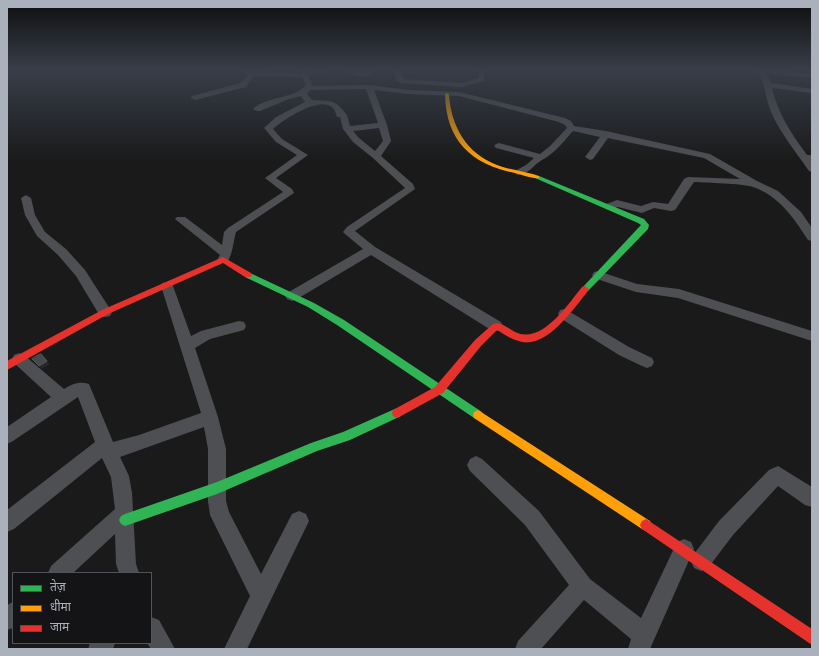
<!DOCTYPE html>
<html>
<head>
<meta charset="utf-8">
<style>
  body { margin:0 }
  #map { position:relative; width:819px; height:656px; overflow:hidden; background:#1a1a1a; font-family:Rubik,"Noto Sans Devanagari",sans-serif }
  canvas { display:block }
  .frame { position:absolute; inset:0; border:8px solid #aab1bc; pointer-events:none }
  .legend { position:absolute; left:12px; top:572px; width:140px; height:72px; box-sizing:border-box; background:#141417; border:1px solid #505359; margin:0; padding:5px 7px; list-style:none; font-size:12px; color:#aab1bc }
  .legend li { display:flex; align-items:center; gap:8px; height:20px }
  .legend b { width:20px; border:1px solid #505359 }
</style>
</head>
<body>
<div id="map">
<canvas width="819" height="656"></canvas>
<div class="frame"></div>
<ul class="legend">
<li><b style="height:5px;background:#30b455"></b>तेज़</li>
<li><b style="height:5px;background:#ff9f0a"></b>धीमा</li>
<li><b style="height:5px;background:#e5322d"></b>जाम</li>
</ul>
</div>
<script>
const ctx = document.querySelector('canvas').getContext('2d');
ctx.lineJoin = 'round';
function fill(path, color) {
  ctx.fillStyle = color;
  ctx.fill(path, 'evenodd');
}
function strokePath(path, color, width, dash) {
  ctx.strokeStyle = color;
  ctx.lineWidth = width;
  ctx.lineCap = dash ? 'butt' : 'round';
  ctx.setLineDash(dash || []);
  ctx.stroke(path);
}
fill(new Path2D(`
  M 241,70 L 300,73 L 299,70 L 306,70 L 306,72 L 318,70 L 332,70 L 308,76 L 313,86 L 369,85 L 409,90 L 459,92 L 565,118 L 571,121 L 574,126 L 606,131 L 710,154 L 757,181 L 778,191 L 801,212 L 812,228 L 812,241 L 808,240 C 793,217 779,196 753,187 C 741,183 708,183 694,182 L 675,210 L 671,211 L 654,208 L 642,213 L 618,207 L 608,210 L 603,207 L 604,205 L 617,200 L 641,206 L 653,202 L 668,204 L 684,179 L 688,177 L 740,179 L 704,158 L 608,138 L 593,159 L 590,160 L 585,157 L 600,137 L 573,131 C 563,142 555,153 542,160 C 533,165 532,172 518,175 L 513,172 L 526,165 L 534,158 L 496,148 L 494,146 L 496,144 L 499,143 L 540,154 L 550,146 L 567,128 L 565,125 L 559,122 L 459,96 L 409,94 L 374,90 L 387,125 L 391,141 L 381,156 L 413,184 L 415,189 L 355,231 L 375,247 L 501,322 L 503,326 L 501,330 L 496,331 L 491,330 L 371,255 L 297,299 L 292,301 L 287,299 L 285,296 L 287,293 L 363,249 L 345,234 L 343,232 L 347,227 L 405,188 L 373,158 L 353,142 L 343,129 L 340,117 L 337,117 C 336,114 335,110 333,108 C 320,95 283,120 273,129 L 282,139 L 308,155 L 276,178 L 292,189 L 294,193 L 236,232 C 233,243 233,253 227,263 L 219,263 L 217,260 L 220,255 L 175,219 L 177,217 L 185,217 L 222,245 L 224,232 L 228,228 L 283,192 L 265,178 L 297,155 L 276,142 L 264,128 L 276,117 L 305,102 L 301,96 L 289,99 L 260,111 L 257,111 L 253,109 C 266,96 295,99 306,85 L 302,77 L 254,76 L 246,87 L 195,100 L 191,98 L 192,96 L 240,83 L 248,75 ZM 366,89 L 378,123 L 350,126 L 347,115 C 344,112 343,109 339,106 C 333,99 320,101 312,100 L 307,94 L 310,90 ZM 379,128 L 383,141 L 375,151 L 359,138 L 353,131 Z
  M 346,70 C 353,70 358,73 365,72 L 364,70 L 371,70 L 373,74 C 365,79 352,77 346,70 Z
  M 393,70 L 400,70 L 404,79 L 462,83 L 478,78 L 479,70 L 485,70 L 484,81 L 462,87 L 401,83 L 397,81 Z
  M 757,70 L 780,70 L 812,74 L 812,78 L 766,73 L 771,83 L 812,89 L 812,93 L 772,88 C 778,114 791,133 807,155 L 812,155 L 812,172 L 809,171 C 796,152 781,134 772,114 C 765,99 766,84 757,70 Z
  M 26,195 L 31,198 L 35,215 L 45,232 L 66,249 L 85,270 L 112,312 L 110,316 L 105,317 L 100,316 L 76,276 L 58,255 L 37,236 L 25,215 L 21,198 Z
  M 598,271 L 637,284 L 679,289 L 812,331 L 812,341 L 678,298 L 636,292 L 594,278 L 592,275 L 594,272 Z
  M 167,282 L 172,283 L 173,286 L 191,336 L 201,331 L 239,321 L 244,322 L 246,326 L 244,330 L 210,339 L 195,348 L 218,417 L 226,449 L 226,501 L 229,512 L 261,574 L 292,514 L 299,511 L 306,514 L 309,521 L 247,649 L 224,649 L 250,596 L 210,515 L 208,501 L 208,449 L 204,427 L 120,457 L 129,476 L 132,493 L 136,564 L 139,573 L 119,573 L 116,564 L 115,534 L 73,573 L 48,573 L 51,566 L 115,509 L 111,477 L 102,458 L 14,529 L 7,532 L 7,510 L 95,442 L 78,397 L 13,441 L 7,444 L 7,427 L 51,397 L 14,363 L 12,359 L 14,355 L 19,353 L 24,355 L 64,389 C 72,384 79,381 89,384 L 113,442 L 139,435 L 201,413 L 161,286 L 162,283 Z
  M 565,309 L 629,347 L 652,358 L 654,362 L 652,366 L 647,368 L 642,366 L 619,355 L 560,318 L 558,314 L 560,310 Z
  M 476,456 L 482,459 L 539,511 L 590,579 L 641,618 L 677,542 L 684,539 L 691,542 L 694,549 L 650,649 L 628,649 L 631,639 L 584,600 L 541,649 L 515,649 L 518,641 L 569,585 L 525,525 L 470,471 L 467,465 L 470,459 Z
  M 778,466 L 812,487 L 812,507 L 805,505 L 778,486 L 733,535 L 708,568 L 701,571 L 694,568 L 691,561 L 694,554 L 719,521 L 769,470 Z
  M 13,602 L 13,628 L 7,630 L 7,605 Z
  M 151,617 L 159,620 L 175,649 L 151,649 L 147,643 L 151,643 Z
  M 90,643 L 115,643 L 113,649 L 88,649 Z`), '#4e4f53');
fill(new Path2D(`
  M 535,176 L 539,176 L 644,219 L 649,225 L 648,229 L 588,291 L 582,291 L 581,289 L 641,225 L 638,223 L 535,178 Z
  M 248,272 L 314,303 L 344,320 L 482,412 L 483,415 L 482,418 L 478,420 L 474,418 L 337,325 L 308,307 L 245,277 L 244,275 L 245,273 Z
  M 397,408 L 401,410 L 402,413 L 401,416 L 350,440 L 317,451 L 217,494 L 125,526 L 121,524 L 119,520 L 121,516 L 125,514 L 217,482 L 311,443 L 343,432 Z`), '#30b455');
fill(new Path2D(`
  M 447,93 L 449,94 C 451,126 466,153 497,165 C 510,170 525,171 539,176 L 539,178 C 532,179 523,175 515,173 C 471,164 446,141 445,94 Z
  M 478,410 L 650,521 L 652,525 L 650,529 L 646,531 L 642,529 L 474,418 L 473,415 L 474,412 Z`), '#ff9f0a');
fill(new Path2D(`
  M 223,257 L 251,273 L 252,275 L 251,277 L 245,277 L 223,263 L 108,314 L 7,370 L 7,361 L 102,310 Z
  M 585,286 L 589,289 L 588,291 C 574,308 548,347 522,342 C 513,340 505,335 497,330 L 481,346 L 443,393 L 401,416 L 397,418 L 393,416 L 392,413 L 393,410 L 435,387 L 475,340 L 493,324 C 500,321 509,329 515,332 C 542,345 568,304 582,287 Z
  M 646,519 L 812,629 L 812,645 L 642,529 L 640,525 L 642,521 Z`), '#e5322d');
fill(new Path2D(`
  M 41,354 L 50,364 L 42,369 L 39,366 Z`), '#282829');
const building = new Path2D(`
  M 41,354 L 47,361 L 39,366 L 32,359 Z`);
fill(building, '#46484a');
strokePath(building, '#56585c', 1);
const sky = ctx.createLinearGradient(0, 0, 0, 162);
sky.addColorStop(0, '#0e0e0e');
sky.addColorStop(0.43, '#383e49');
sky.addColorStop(1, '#383e4900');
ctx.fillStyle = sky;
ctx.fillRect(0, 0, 819, 162);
</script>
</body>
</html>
